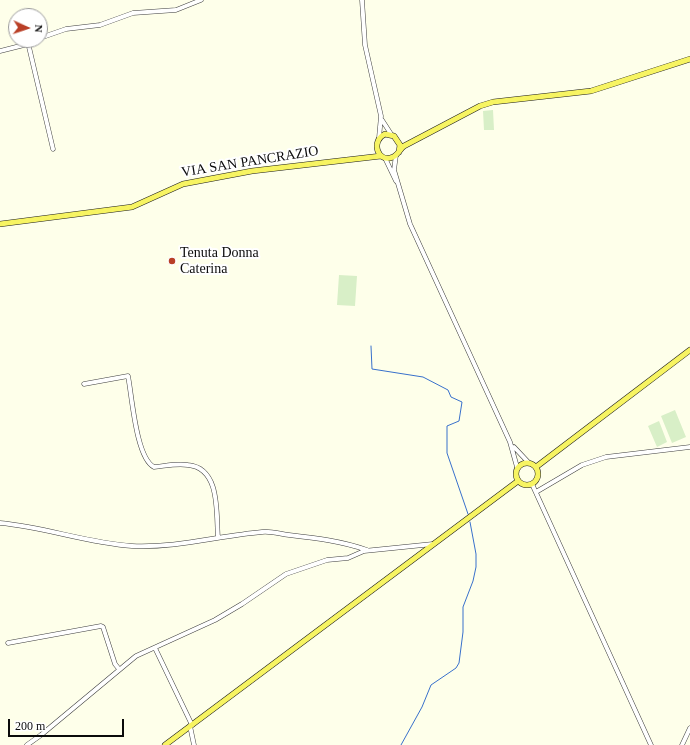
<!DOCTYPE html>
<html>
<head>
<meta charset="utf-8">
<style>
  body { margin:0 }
  #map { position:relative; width:690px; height:745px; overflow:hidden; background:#feffea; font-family:"Times New Roman",serif }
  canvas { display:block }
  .north { position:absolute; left:8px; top:8px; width:40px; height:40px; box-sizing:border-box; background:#fff; border:1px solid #9d9d9d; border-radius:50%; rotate:93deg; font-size:11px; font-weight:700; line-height:16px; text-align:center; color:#0b0b0b }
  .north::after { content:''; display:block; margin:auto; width:14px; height:18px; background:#b93f26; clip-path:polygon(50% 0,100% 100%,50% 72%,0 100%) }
  .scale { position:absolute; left:8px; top:719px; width:116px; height:18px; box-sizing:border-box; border:2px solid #0b0b0b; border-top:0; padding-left:5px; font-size:12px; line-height:14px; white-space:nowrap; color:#0b0b0b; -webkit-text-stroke:3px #fff; paint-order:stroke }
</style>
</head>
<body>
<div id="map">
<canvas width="690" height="745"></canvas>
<div class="north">N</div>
<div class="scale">200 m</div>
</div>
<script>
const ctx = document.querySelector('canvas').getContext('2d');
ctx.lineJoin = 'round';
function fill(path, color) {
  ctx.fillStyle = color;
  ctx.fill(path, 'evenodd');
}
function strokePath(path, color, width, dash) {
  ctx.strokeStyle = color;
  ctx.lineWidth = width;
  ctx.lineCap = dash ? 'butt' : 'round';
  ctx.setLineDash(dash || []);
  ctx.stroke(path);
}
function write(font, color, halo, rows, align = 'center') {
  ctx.font = font + ' "Times New Roman",serif';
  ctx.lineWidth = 4;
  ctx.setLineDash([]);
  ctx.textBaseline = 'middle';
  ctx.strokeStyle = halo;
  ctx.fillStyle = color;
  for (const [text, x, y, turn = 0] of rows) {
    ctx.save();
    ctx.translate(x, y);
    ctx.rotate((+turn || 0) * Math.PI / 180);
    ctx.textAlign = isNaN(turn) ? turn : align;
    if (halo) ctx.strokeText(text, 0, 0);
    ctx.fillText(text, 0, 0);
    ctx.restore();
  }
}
fill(new Path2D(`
  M 493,110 L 494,130 L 484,130 L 483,111 Z
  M 339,275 L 357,276 L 355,306 L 337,305 Z
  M 675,410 L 686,437 L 672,443 L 661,416 Z
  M 659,421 L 667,442 L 657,447 L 648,426 Z`), '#d8efc7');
strokePath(new Path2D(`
  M 371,346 L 372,369 L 423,377 L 448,390 L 451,397 L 462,402 L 459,421 L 447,426 L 447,453 L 468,514
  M 401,745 L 422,707 L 431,685 L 456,668 L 459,663 L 463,632 L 463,607 L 473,581 L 476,567 L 476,554 L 470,522`), '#3870cb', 1);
const minor = new Path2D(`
  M 362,0 L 365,45 L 381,116 L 379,138
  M 40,38 L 66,29 L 100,25 L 133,13 L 176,10 L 201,0
  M 30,43 L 29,47 L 53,149
  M 0,51 L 24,45 L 35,40
  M 382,120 L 391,134
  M 396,155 L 394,170 L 410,224 L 510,442 L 517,467
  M 385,158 L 396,181
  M 84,384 L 128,376 C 132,396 136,458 154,467 C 165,466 177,463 188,465 C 221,468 216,514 218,538
  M 514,447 L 529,463
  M 532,484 L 651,745
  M 536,492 L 582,465 L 606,457 L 690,447
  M 0,523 C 45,527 87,543 132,546 C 176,548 218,536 262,532 C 271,531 280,534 289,535 C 316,538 341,541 367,550
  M 8,643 L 101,626 L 103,627 L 115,664 L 119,669
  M 155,648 L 192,725
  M 190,726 L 194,745
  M 27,745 L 41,735 L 136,656 L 215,620 L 242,604 L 286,574 L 327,560 L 348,558 L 364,551 L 433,544
  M 682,745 L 690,728`);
const major = new Path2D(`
  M 399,152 L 400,145 L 394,136 L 385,134 C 370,141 378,164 393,157 C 398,155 400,149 404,146 L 480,106 L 493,102 L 591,91 L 690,59
  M 0,224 L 132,207 L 183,184 L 252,171 L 381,156
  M516 474a11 11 0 1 1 22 0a11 11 0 1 1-22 0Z
  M 536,467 L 690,350
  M 165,745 L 518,481`);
strokePath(minor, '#3e3e3e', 5);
strokePath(major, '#1c1c1c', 6);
strokePath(minor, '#fff', 4);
strokePath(major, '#f7f462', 5);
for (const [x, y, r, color] of [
  [172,261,4,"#b93f26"]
]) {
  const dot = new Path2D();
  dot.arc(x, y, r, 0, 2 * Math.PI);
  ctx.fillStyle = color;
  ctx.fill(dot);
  strokePath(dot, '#fff', 1.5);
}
write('14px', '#0b0b0b', '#fff', [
  ["VIA SAN PANCRAZIO",250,162,-9]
]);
write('14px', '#0b0b0b', '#fff', [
  ["Tenuta Donna",180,253],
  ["Caterina",180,269]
], 'left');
</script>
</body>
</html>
